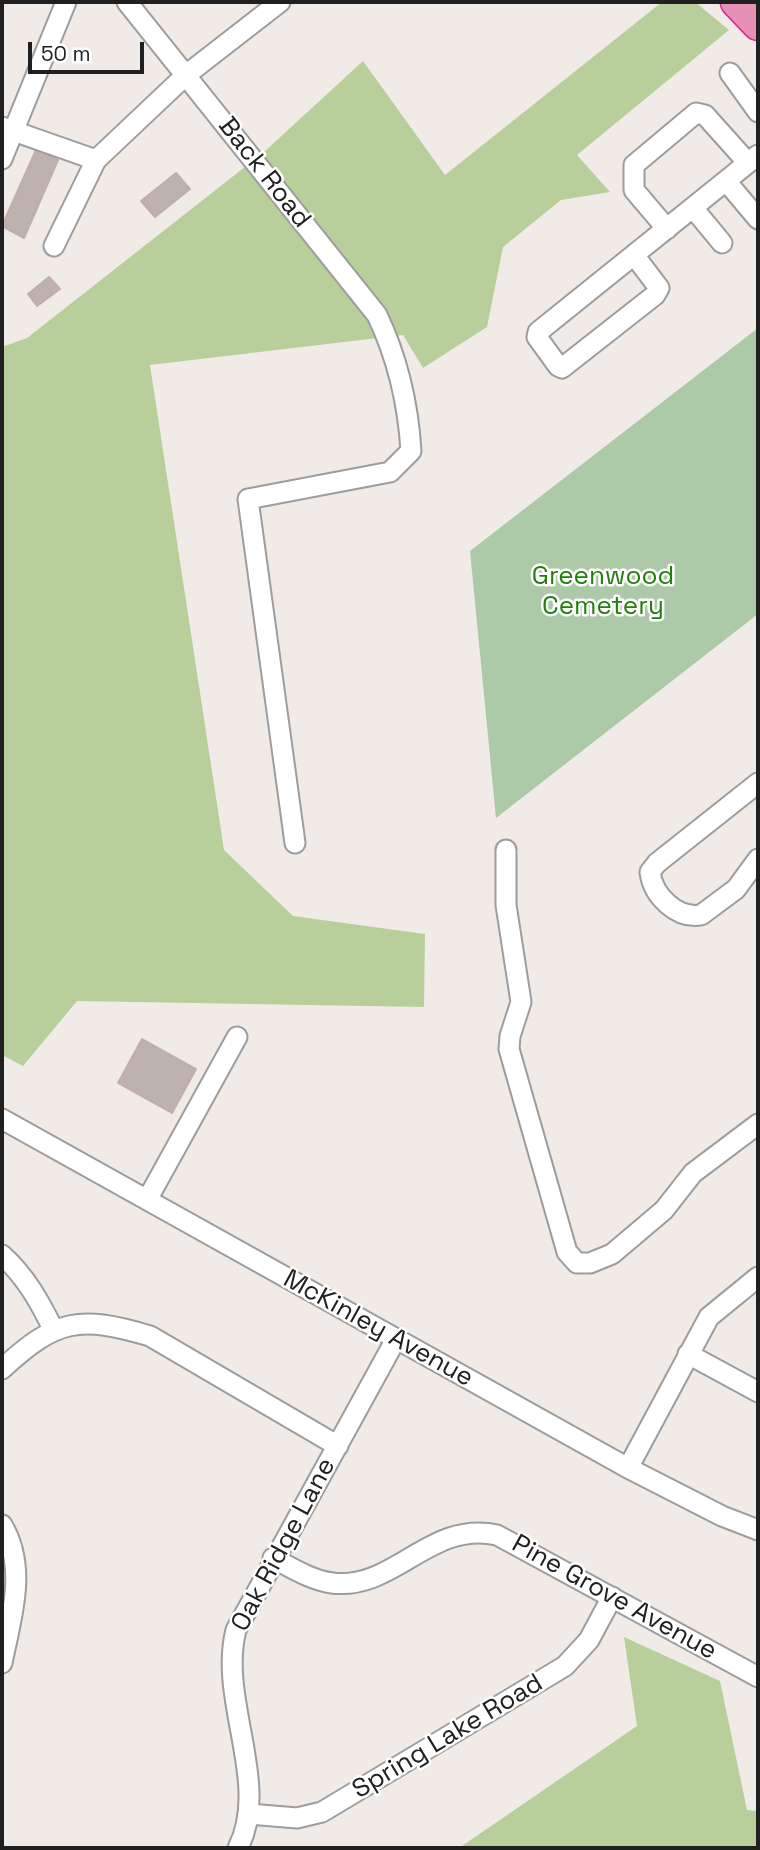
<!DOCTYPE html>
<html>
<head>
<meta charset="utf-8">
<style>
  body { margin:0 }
  #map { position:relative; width:760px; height:1850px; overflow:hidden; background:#f0ebe7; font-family:"Space Grotesk",sans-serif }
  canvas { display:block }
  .frame { position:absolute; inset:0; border:4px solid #202020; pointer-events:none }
  .scale { position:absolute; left:28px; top:42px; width:116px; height:32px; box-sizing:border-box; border:4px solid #202020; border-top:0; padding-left:9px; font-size:21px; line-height:24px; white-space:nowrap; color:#202020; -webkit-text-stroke:5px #fff; paint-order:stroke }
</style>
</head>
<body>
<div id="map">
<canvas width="760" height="1850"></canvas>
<div class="frame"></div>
<div class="scale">50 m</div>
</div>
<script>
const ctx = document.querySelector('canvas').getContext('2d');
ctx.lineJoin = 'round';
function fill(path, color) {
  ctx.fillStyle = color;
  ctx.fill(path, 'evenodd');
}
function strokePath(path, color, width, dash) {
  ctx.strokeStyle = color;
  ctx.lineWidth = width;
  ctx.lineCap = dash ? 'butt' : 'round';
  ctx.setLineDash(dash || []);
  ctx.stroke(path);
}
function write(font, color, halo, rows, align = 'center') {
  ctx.font = font + ' "Space Grotesk",sans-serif';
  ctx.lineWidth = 5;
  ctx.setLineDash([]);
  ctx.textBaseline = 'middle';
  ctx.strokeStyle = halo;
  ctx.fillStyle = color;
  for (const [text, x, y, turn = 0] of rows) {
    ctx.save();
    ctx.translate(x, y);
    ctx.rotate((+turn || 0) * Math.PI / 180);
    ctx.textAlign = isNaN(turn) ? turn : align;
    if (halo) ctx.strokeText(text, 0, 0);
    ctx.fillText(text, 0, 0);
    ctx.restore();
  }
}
fill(new Path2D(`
  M 662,2 L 695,2 L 729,30 L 577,155 L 610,192 L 561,200 L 503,247 L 487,327 L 423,368 L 403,335 L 150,365 L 224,850 L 293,916 L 425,934 L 424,1007 L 77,1001 L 23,1066 L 2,1055 L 2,347 L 27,338 L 264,152 L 363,61 L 445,175 Z
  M 624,1637 L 720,1681 L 747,1810 L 758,1811 L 758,1848 L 459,1848 L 637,1726 Z`), '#b8cf9c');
fill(new Path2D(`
  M 758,328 L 758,614 L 496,818 L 470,551 Z`), '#acc9a8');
const building = new Path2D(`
  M 36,150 L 58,160 L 24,238 L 2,226 Z
  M 176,173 L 190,189 L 155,217 L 141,201 Z
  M 49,277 L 60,289 L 37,306 L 28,294 Z
  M 142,1039 L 196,1069 L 172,1113 L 118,1083 Z`);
fill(building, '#bdb2b0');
strokePath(building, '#c2aea9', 2);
const minor = new Path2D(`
  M 127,2 L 377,315 C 398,359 408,402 411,451 L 390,472 L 248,499 L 295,843
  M 730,73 L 758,112
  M 2,127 L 96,160 L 54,246
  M 2,159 L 66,2
  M 96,160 L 186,75 L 280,2
  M 726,181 L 758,219
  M 693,208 L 722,243
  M 667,229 L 634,190 L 634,165 L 696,113 L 705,115 L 748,163
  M 634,255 L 659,288 L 655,295 L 562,368 L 558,366 L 537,337 L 538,332 L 758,155
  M 758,783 L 657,863 L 650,872 C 653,896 677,919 701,915 L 736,889 L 758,859
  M 506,850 L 506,905 L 521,1002 L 510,1036 L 509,1049 L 567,1252 L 577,1263 L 590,1263 L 612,1254 L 664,1210 L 693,1173 L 758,1124
  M 2,1119 L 628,1468 L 722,1516 L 758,1530
  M 147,1200 L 237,1037
  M 2,1255 C 25,1276 39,1300 53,1329
  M 688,1354 L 758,1392
  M 2,1369 C 56,1319 79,1315 150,1336 L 338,1446
  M 628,1468 L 709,1317 L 758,1277
  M 2,1525 C 28,1568 11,1618 2,1663
  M 273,1558 C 292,1568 311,1580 332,1583 C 394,1591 430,1520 497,1535 L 758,1677
  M 249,1814 L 297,1818 L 322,1812 L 565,1666 L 589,1640 L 612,1597
  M 238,1848 C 271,1783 218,1700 236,1630 L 396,1339`);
const highway = new Path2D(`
  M 736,2 L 758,25`);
strokePath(minor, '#9d9d9d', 23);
strokePath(highway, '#d92993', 33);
strokePath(minor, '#fff', 19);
strokePath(highway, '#e690b6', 30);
write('26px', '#202020', '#fff', [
  ["Back Road",264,173,52],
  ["McKinley Avenue",378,1329,29],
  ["Oak Ridge Lane",284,1545,-62],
  ["Pine Grove Avenue",614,1598,29],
  ["Spring Lake Road",448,1737,-31]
]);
write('26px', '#217f0d', '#fff', [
  ["Greenwood",603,577],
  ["Cemetery",603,607]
]);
</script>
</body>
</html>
